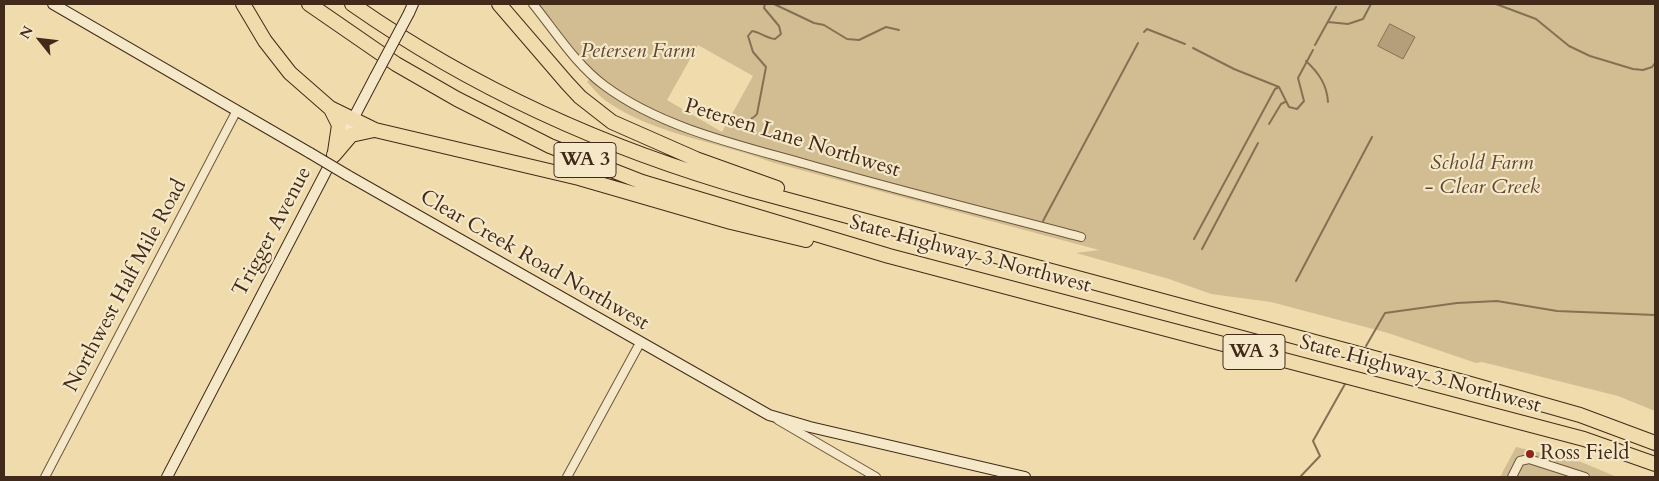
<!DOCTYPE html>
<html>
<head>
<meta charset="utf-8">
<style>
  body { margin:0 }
  #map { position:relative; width:1659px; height:481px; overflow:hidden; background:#efdbab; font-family:Cardo,serif }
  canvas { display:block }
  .frame { position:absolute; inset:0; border:5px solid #422a1a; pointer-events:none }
  .north { position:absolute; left:15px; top:15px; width:50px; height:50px; -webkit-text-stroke:4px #f5e8c8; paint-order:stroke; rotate:299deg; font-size:14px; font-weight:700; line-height:20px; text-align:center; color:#422a1a }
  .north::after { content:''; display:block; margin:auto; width:18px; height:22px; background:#422a1a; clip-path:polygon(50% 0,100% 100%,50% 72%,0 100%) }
</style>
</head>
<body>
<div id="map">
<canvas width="1659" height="481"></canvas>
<div class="frame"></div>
<div class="north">N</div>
</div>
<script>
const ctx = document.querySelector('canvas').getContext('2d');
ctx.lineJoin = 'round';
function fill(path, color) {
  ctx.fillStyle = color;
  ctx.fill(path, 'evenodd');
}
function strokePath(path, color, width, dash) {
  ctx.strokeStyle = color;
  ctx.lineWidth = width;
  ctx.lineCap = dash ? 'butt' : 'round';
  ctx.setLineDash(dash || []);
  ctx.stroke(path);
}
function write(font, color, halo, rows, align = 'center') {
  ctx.font = font + ' Cardo,serif';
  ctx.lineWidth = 4.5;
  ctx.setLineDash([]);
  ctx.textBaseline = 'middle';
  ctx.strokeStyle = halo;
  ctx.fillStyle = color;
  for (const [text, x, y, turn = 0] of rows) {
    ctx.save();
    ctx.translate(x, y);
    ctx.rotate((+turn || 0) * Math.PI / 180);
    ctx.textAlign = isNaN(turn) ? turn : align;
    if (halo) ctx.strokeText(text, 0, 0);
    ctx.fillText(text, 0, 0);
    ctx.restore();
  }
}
fill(new Path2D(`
  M 531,4 L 1655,4 L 1655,411 L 1618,396 L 1482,362 L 1476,363 L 1388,333 L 1271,302 L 1211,294 L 1169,279 L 1076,253 L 1099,250 L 771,162 C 717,141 655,135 606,101 C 599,96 593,88 587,82 L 592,76 ZM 698,45 L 753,76 L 722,132 L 667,100 Z
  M 1516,447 L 1581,462 L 1617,477 L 1500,477 Z`), '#d2bd92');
const water = new Path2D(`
  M 1390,24 L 1415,37 L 1403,59 L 1378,46 Z`);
fill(water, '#b49f7a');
strokePath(water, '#867054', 1);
strokePath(new Path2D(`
  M 774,4 L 814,23 L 824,25 L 847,39 L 859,40 L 886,27 L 899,30
  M 1496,4 L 1536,19 L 1569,46 L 1590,56 L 1633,69 L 1643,70 L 1652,67 L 1655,63
  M 1328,22 L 1348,24 L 1363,19 L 1371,4
  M 1144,32 L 1147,29 L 1185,44
  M 1315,45 L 1336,7
  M 1193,48 L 1234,69 L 1279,87 L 1289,107 L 1297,109 L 1304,101 L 1298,78 L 1313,50
  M 1306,61 C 1319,73 1327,85 1328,102
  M 724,122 C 734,121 750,123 757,114 L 766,67 L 753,52 L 748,36 L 752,31 C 760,32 766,38 775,39 L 781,34 L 779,26 L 764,8 L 765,4
  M 1269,124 L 1281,104 L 1285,102
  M 1043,221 L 1138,43
  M 1194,239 L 1275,89 L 1279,87
  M 1202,249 L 1258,143
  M 1296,281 L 1372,137
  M 1366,346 L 1385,313 L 1457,303 L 1497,301 L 1557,311 L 1655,315
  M 1300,477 L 1320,456 L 1313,441 L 1345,384`), '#867054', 2);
const minor = new Path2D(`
  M 533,4 C 555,31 576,65 605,86 C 662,128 739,145 806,164 C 897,190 989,213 1081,237
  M 778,420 L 876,477
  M 45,477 L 236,112
  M 567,477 L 640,343
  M 1512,477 L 1520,461 L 1529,459 L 1585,477`);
const secondary = new Path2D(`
  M 53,4 L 310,153
  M 409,13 L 413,4
  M 342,140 L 375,77
  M 347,175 L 769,415 L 810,427 L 1025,477
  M 167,477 L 333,158`);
const motorway = new Path2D(`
  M 243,4 L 265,41 L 290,73 L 330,108 L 375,130 L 579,178 L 731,222 L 806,240
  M 309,4 L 396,64 L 457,99 L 550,146 L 642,182 L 889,256 L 1584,439 L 1655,464
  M 352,4 C 475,90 606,149 751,190 L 1467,383 L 1580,415 L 1655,443
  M 499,4 L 567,83 L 580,97 L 612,122 L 696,159 L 777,188
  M 331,109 L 339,125 L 335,152
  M 334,155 L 351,135 L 374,130`);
strokePath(minor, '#6d563e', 10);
strokePath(secondary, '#422a1a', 12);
strokePath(motorway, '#422a1a', 16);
strokePath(minor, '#f5e8c8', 8);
strokePath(secondary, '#f5e8c8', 10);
strokePath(motorway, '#efdbab', 14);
const secondaryBridge = new Path2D(`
  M 375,77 L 409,13
  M 310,153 L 347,175`);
strokePath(secondaryBridge, '#422a1a', 12, []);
strokePath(secondaryBridge, '#f5e8c8', 10);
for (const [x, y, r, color] of [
  [1530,454,5,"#8f2418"]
]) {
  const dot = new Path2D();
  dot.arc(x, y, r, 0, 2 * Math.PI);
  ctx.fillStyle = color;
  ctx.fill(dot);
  strokePath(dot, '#f5e8c8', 2);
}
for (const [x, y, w] of [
  [585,160,62],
  [1254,352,62]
]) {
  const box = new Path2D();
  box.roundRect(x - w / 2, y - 17.5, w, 35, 4);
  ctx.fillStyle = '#f5e8c8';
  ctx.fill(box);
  strokePath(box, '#422a1a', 1);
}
write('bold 20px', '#422a1a', null, [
  ["WA 3",585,160],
  ["WA 3",1254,352]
]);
write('italic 21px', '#5f4732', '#f5e8c8', [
  ["Petersen Farm",638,52],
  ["Schold Farm",1482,164],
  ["- Clear Creek",1482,188]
]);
write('21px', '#422a1a', '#f5e8c8', [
  ["Petersen Lane Northwest",792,139,17],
  ["Trigger Avenue",273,232,-62],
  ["State Highway 3 Northwest",970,255,15],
  ["Clear Creek Road Northwest",534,261,30],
  ["Northwest Half Mile Road",126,286,-62],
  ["State Highway 3 Northwest",1420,375,15]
]);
write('21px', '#422a1a', '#f5e8c8', [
  ["Ross Field",1540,454]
], 'left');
</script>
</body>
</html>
